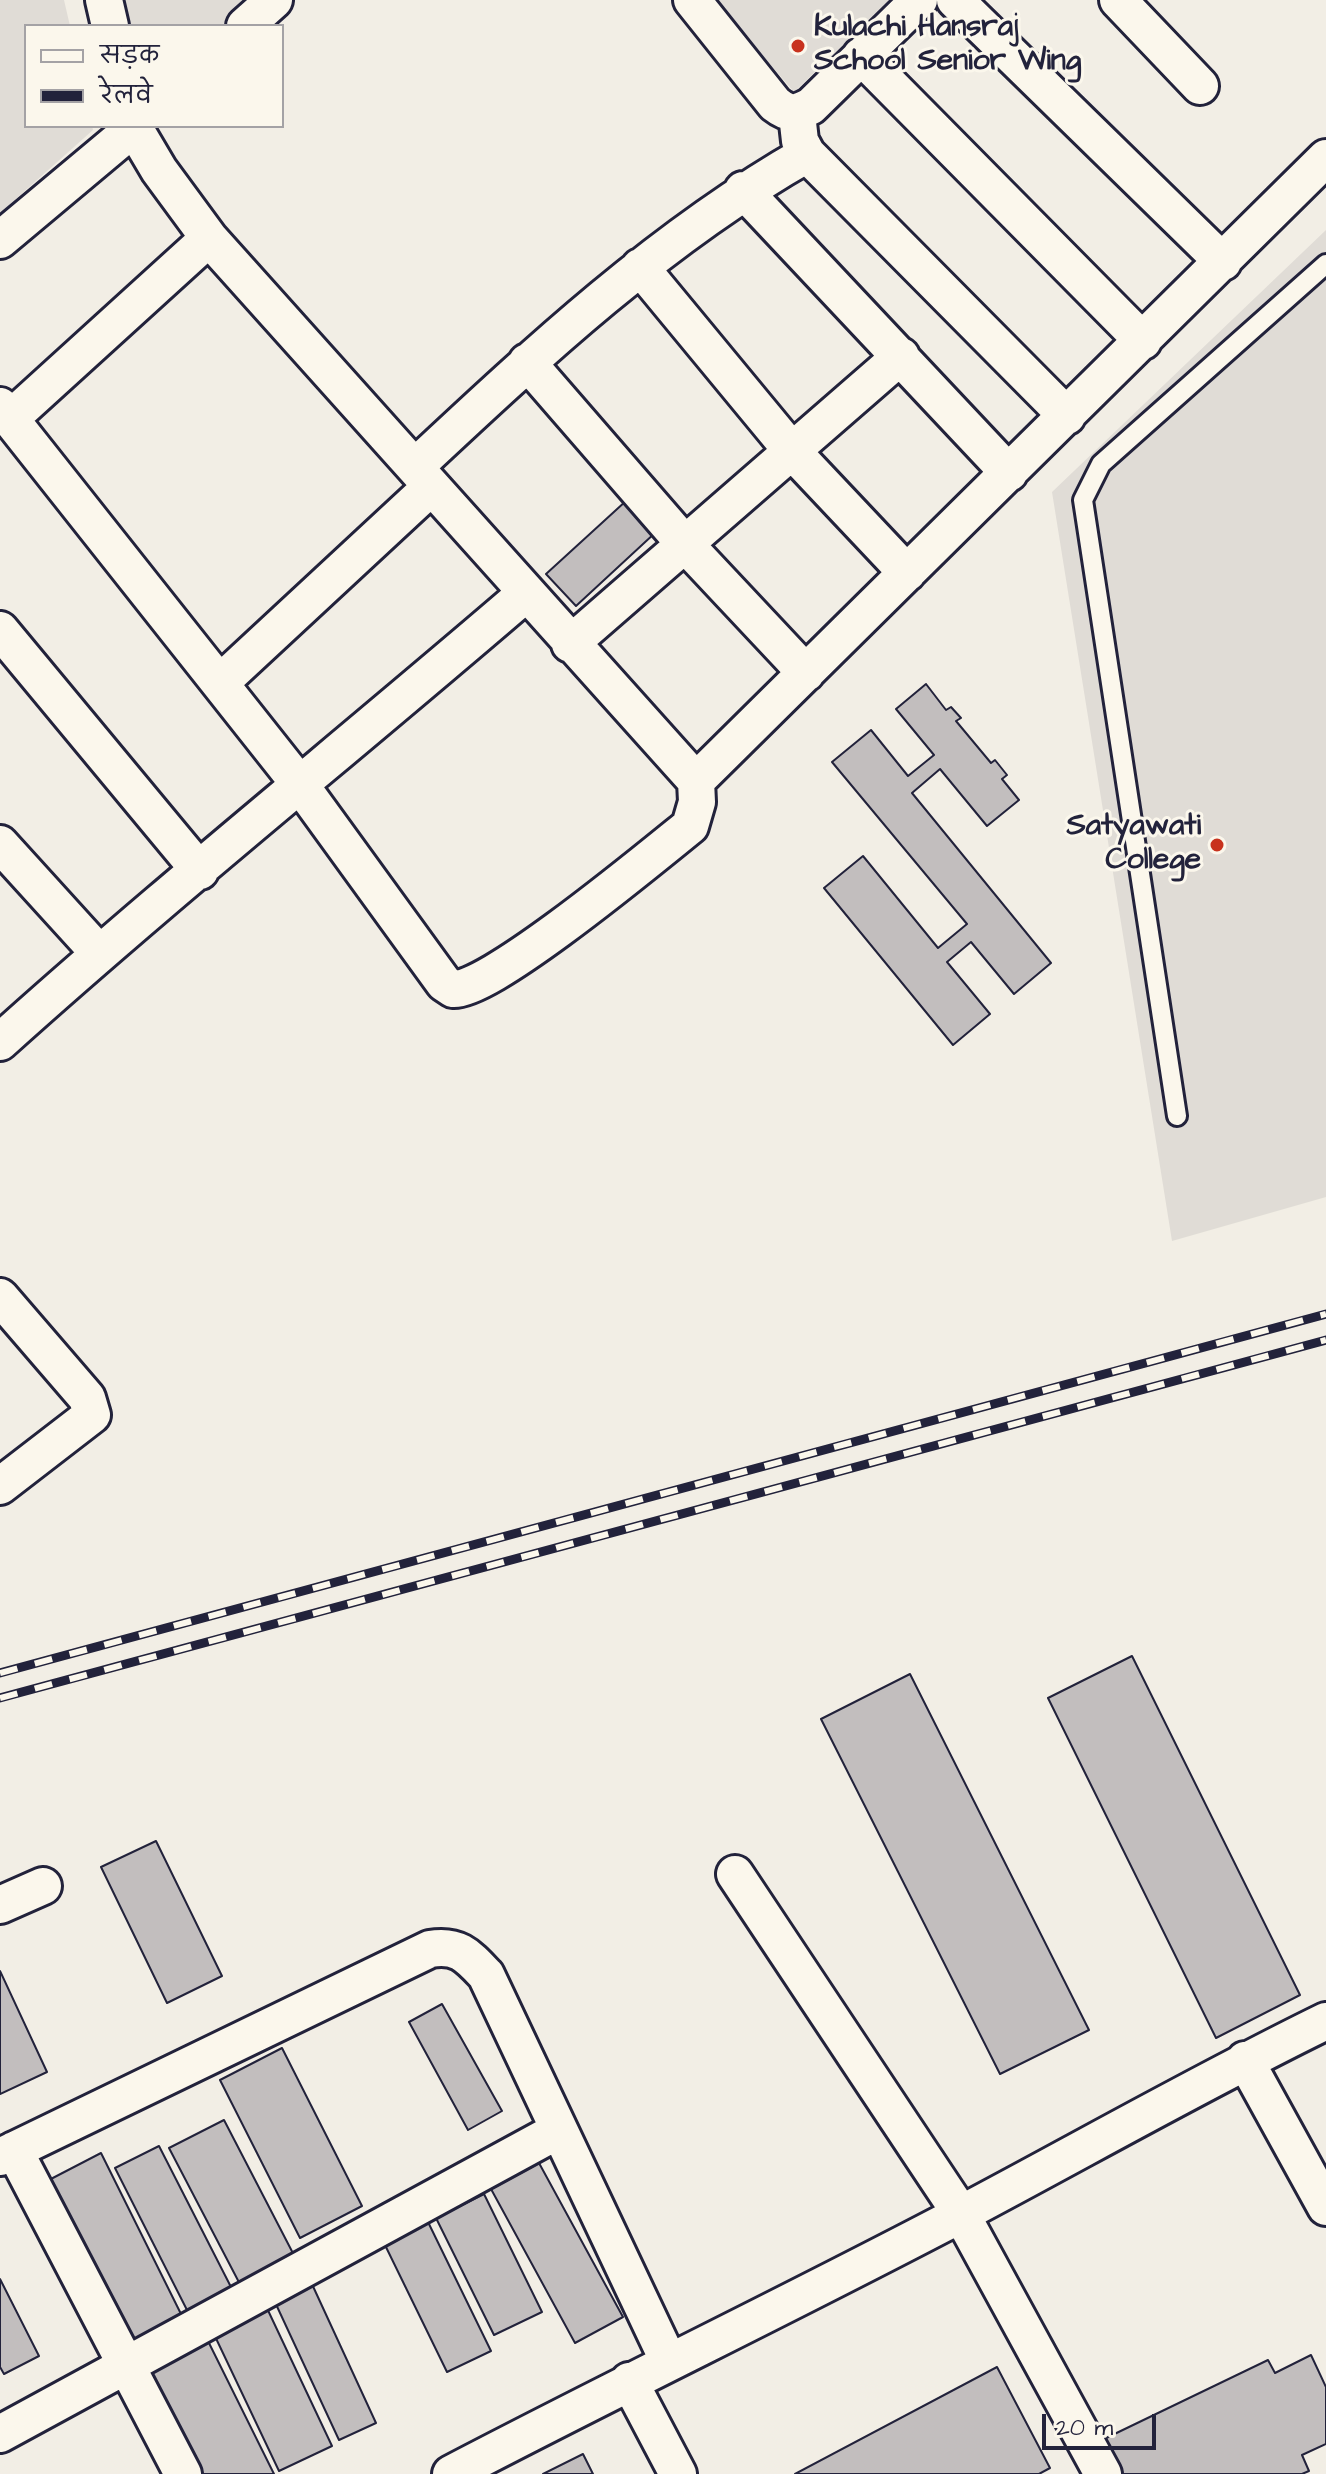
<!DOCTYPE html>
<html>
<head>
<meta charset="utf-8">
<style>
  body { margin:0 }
  #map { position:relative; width:1326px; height:2474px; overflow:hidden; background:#f2eee5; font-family:"Architects Daughter","Playpen Sans Deva",sans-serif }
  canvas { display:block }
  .legend { position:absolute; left:24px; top:24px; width:260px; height:104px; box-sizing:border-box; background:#fbf7ec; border:2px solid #a4a2a5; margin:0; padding:10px 14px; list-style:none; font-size:24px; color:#22223b }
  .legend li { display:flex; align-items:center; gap:16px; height:40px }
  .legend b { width:40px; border:2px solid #a4a2a5 }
  .scale { position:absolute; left:1042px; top:2414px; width:114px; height:36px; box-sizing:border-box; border:4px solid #22223b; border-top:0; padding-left:10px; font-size:24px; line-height:28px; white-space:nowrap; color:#22223b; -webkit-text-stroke:6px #fbf7ec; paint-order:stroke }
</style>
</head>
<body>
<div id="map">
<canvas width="1326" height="2474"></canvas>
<ul class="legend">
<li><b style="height:10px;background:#fbf7ec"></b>सड़क</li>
<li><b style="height:10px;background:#22223b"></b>रेलवे</li>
</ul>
<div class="scale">20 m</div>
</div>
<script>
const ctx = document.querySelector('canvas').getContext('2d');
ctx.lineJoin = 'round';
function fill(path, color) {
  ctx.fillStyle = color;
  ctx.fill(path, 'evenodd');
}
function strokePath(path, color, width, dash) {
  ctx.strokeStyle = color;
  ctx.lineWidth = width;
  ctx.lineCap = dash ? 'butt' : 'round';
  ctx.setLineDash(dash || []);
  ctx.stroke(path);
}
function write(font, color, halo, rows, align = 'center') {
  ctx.font = font + ' "Architects Daughter",sans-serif';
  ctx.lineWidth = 6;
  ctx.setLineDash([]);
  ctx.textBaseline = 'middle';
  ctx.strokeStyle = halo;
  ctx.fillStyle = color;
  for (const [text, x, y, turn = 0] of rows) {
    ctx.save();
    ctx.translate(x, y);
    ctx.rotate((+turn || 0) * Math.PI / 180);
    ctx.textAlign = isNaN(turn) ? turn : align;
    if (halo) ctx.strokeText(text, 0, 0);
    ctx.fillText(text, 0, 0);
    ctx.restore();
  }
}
fill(new Path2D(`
  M 0,0 L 64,0 L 70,26 L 26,26 L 26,126 L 92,126 L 93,130 L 0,213 Z
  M 119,0 L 250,0 L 221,26 L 124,26 Z
  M 715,0 L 889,0 L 794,92 Z
  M 1326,230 L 1326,1197 L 1172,1241 L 1052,492 Z`), '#e0dcd6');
const building = new Path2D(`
  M 627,500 L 656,532 L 576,606 L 546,574 Z
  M 926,684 L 946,710 L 951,707 L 961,718 L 956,721 L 991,763 L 995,760 L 1007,775 L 1002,779 L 1019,800 L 987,826 L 940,769 L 912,793 L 1051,963 L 1014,994 L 971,942 L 947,962 L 990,1014 L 953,1045 L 824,888 L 863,856 L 938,948 L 967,924 L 832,762 L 871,730 L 908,776 L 934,755 L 896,709 Z
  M 1132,1656 L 1300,1995 L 1216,2038 L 1048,1698 Z
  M 910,1674 L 1089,2030 L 1000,2074 L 821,1719 Z
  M 156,1841 L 222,1976 L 167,2003 L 101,1867 Z
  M 0,1971 L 47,2072 L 0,2094 Z
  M 442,2004 L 502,2111 L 468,2130 L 409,2022 Z
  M 282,2048 L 362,2206 L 300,2238 L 220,2080 Z
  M 224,2120 L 297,2261 L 243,2290 L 169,2148 Z
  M 159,2146 L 232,2289 L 188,2312 L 115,2168 Z
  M 101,2153 L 183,2318 L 129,2345 L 47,2181 Z
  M 539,2163 L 623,2317 L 575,2343 L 491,2189 Z
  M 484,2194 L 542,2312 L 494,2335 L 436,2218 Z
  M 428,2222 L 491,2351 L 447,2372 L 384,2243 Z
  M 0,2279 L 39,2356 L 4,2374 L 0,2367 Z
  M 311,2282 L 376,2423 L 339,2440 L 274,2300 Z
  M 265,2304 L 332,2446 L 279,2471 L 212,2330 Z
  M 206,2337 L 274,2474 L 199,2474 L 146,2367 Z
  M 1311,2355 L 1326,2387 L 1326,2444 L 1302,2455 L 1309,2471 L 1302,2474 L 1118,2474 L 1102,2440 L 1268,2360 L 1275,2373 Z
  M 997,2367 L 1050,2468 L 1039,2474 L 795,2474 Z
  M 583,2454 L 593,2474 L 543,2474 Z`);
fill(building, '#c2bebe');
strokePath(building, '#22223b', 2);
const service = new Path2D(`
  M 1177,1116 L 1083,500 L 1101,464 L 1326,264`);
const minor = new Path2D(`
  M 104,0 L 110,26
  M 692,0 L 775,104 C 789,115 796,114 811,106 L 919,0
  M 955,0 L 1223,262
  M 1118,0 L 1200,86
  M 245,26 L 274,0
  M 861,56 L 1143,341
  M 797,114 L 800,141 L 807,154 L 1067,416
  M 743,190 L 1009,473
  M 0,240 L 136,126
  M 640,267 L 792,451 L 907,573
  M 527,362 L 684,543 L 806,673
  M 0,406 L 301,786 L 444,983 L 453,989 C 488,993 654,855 690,826 L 697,802 L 696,781 L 209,238 L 159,170 L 133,126
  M 10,419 L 209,238
  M 416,466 C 538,352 661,237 807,154
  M 0,630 L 200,871
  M 570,644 L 901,356
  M 221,682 L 431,487
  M 696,781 L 1326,158
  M 0,844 L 99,953
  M 0,1042 C 171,888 351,744 525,594
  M 0,1297 L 87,1398 L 92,1415 L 0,1486
  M 735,1874 L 961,2214 L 1103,2474
  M 0,1905 L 43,1886
  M 1245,2060 L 1326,2207
  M 14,2150 L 183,2474
  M 0,2157 L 430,1949 C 458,1944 468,1956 486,1975 L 668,2360
  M 629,2381 L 678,2474
  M 0,2434 L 559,2130
  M 451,2474 C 621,2385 794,2302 963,2213 C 1084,2149 1203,2081 1326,2021`);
strokePath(service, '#22223b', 24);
strokePath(minor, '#22223b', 42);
strokePath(service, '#fbf7ec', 18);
strokePath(minor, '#fbf7ec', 36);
const rail = new Path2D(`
  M 0,1673 L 1326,1314
  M 0,1698 L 1326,1340`);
strokePath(rail, '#22223b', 9);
strokePath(rail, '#fbf7ec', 6, [18]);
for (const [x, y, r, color] of [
  [798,46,8,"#c8321e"],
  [1217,845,8,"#c8321e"]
]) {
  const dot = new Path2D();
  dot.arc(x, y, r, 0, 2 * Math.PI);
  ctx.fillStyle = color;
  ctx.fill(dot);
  strokePath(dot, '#fbf7ec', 3);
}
write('bold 30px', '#22223b', '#fbf7ec', [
  ["Kulachi Hansraj",814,29],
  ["School Senior Wing",814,63],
  ["Satyawati",1201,828,"right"],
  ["College",1201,862,"right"]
], 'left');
</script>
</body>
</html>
